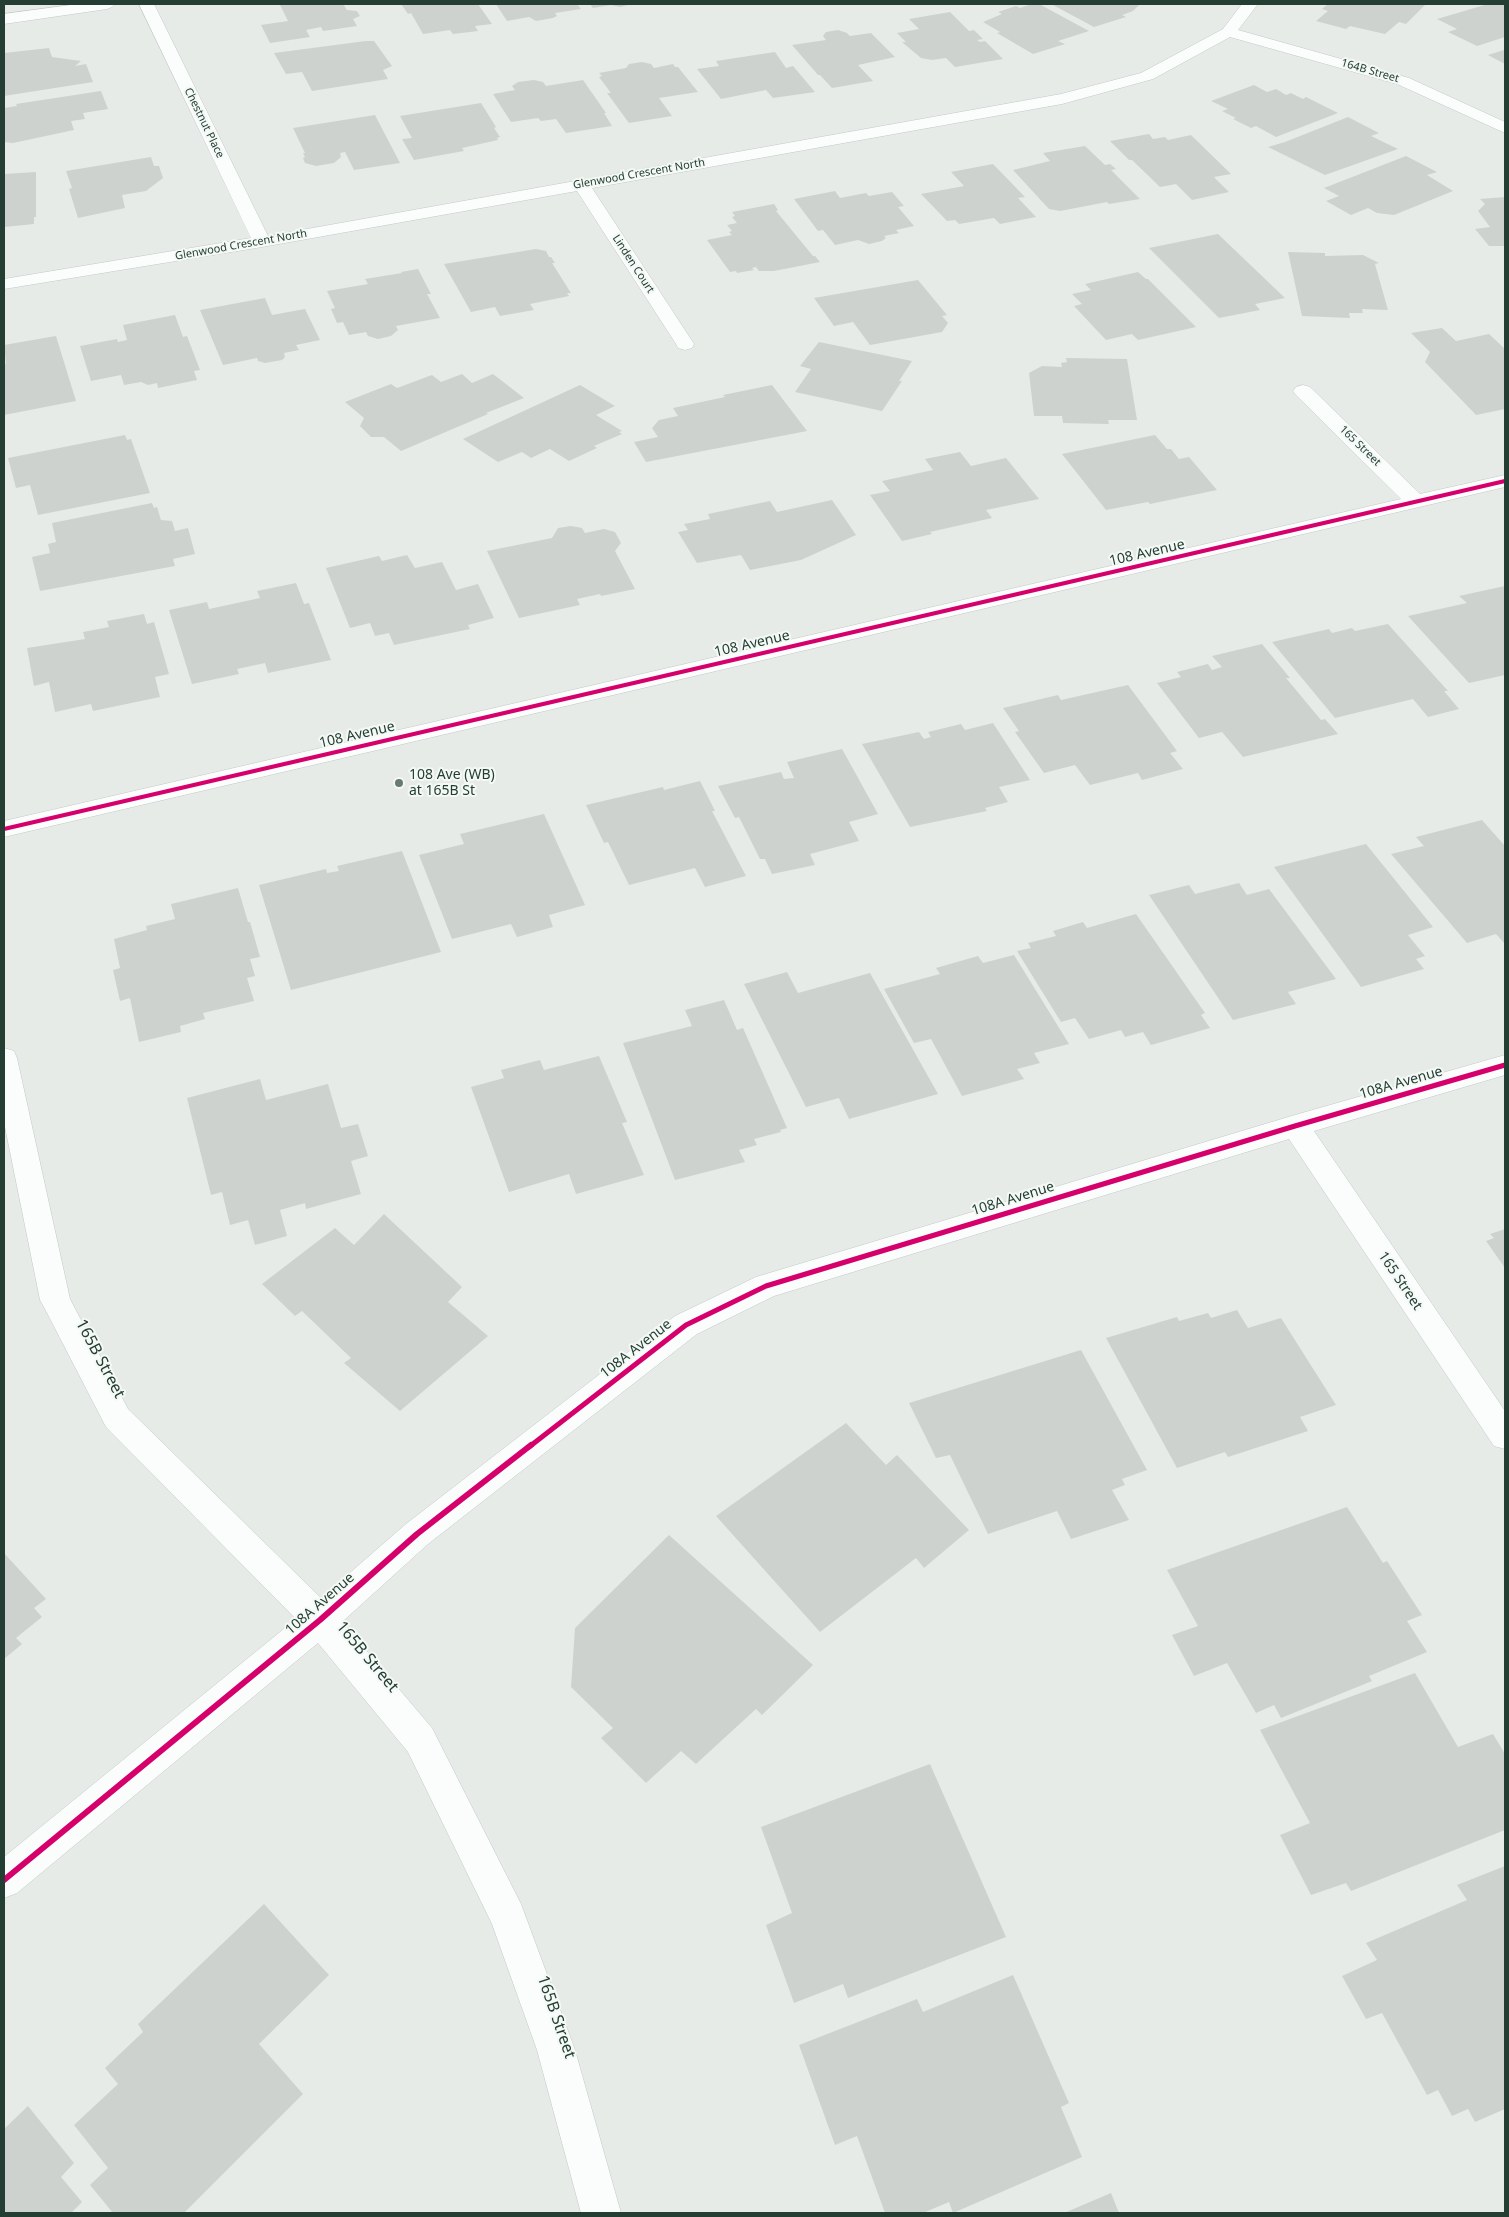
<!DOCTYPE html>
<html>
<head>
<meta charset="utf-8">
<style>
  body { margin:0 }
  #map { position:relative; width:1509px; height:2217px; overflow:hidden; background:#e6ebe8; font-family:"Noto Sans",sans-serif }
  canvas { display:block }
  .frame { position:absolute; inset:0; border:5px solid #243e33; pointer-events:none }
</style>
</head>
<body>
<div id="map">
<canvas width="1509" height="2217"></canvas>
<div class="frame"></div>
</div>
<script>
const ctx = document.querySelector('canvas').getContext('2d');
ctx.lineJoin = 'round';
function fill(path, color) {
  ctx.fillStyle = color;
  ctx.fill(path, 'evenodd');
}
function strokePath(path, color, width, dash) {
  ctx.strokeStyle = color;
  ctx.lineWidth = width;
  ctx.lineCap = dash ? 'butt' : 'round';
  ctx.setLineDash(dash || []);
  ctx.stroke(path);
}
function write(font, color, halo, rows, align = 'center') {
  ctx.font = font + ' "Noto Sans",sans-serif';
  ctx.lineWidth = 4;
  ctx.setLineDash([]);
  ctx.textBaseline = 'middle';
  ctx.strokeStyle = halo;
  ctx.fillStyle = color;
  for (const [text, x, y, turn = 0] of rows) {
    ctx.save();
    ctx.translate(x, y);
    ctx.rotate((+turn || 0) * Math.PI / 180);
    ctx.textAlign = isNaN(turn) ? turn : align;
    if (halo) ctx.strokeText(text, 0, 0);
    ctx.fillText(text, 0, 0);
    ctx.restore();
  }
}
fill(new Path2D(`
  M 289,4 L 343,4 L 347,10 L 357,11 L 360,16 L 353,19 L 357,26 L 323,31 L 321,27 L 306,30 L 310,37 L 270,43 L 261,25 L 288,21 L 280,5 Z
  M 401,4 L 478,4 L 492,24 L 475,26 L 478,31 L 453,34 L 450,30 L 423,34 L 411,13 L 408,14 Z
  M 496,4 L 577,4 L 581,9 L 555,13 L 557,16 L 553,18 L 536,21 L 529,17 L 507,21 Z
  M 590,4 L 632,4 L 620,7 L 611,5 L 593,8 Z
  M 1032,4 L 1039,4 L 1089,31 L 1058,41 L 1065,44 L 1033,54 L 997,33 L 1000,32 L 983,22 L 1002,14 L 998,12 L 1016,6 L 1020,8 Z
  M 1051,4 L 1140,4 L 1133,11 L 1122,15 L 1126,17 L 1094,27 Z
  M 1328,4 L 1426,4 L 1406,24 L 1399,22 L 1385,34 L 1350,26 L 1346,29 L 1316,21 L 1328,11 L 1322,9 Z
  M 1488,4 L 1505,4 L 1505,37 L 1477,46 L 1448,32 L 1457,29 L 1437,19 Z
  M 950,12 L 969,31 L 974,30 L 983,39 L 977,40 L 980,42 L 985,41 L 1003,59 L 955,67 L 946,58 L 932,60 L 921,58 L 902,42 L 906,42 L 897,33 L 919,29 L 909,19 Z
  M 838,30 L 847,33 L 850,36 L 871,33 L 895,57 L 858,65 L 873,81 L 832,88 L 820,75 L 818,75 L 792,45 L 826,40 L 823,36 L 826,32 Z
  M 366,41 L 374,41 L 392,66 L 383,70 L 388,79 L 312,91 L 302,72 L 286,74 L 274,53 Z
  M 49,48 L 52,57 L 81,61 L 75,66 L 86,64 L 93,82 L 4,96 L 4,53 Z
  M 1504,50 L 1505,64 L 1488,55 Z
  M 775,52 L 786,68 L 793,66 L 815,92 L 773,98 L 766,90 L 721,99 L 697,69 L 719,66 L 716,61 Z
  M 642,62 L 651,64 L 654,68 L 673,64 L 675,67 L 678,67 L 698,92 L 659,98 L 672,116 L 629,123 L 607,93 L 611,93 L 599,77 L 602,76 L 599,73 L 626,68 L 629,64 Z
  M 534,80 L 543,82 L 546,86 L 583,80 L 606,113 L 604,113 L 612,126 L 566,133 L 556,119 L 541,121 L 538,118 L 511,122 L 493,94 L 515,90 L 512,86 L 518,82 Z
  M 1254,85 L 1267,92 L 1276,89 L 1286,95 L 1291,93 L 1303,99 L 1306,97 L 1338,113 L 1276,137 L 1256,126 L 1251,128 L 1233,119 L 1236,118 L 1222,111 L 1228,109 L 1211,101 Z
  M 101,91 L 108,109 L 83,113 L 85,119 L 71,121 L 74,130 L 13,143 L 4,142 L 4,108 L 17,106 L 16,104 Z
  M 481,103 L 496,127 L 494,128 L 500,137 L 497,138 L 498,140 L 462,148 L 464,151 L 414,160 L 402,139 L 412,138 L 400,116 Z
  M 375,115 L 400,163 L 354,170 L 345,152 L 340,153 L 341,157 L 334,163 L 316,166 L 305,163 L 303,158 L 305,157 L 303,153 L 305,153 L 293,128 Z
  M 1348,117 L 1379,133 L 1371,136 L 1398,149 L 1325,175 L 1268,147 L 1285,142 Z
  M 1149,134 L 1153,139 L 1165,137 L 1168,140 L 1191,135 L 1231,174 L 1214,177 L 1229,192 L 1192,200 L 1176,184 L 1160,187 L 1132,160 L 1129,160 L 1110,141 Z
  M 1085,146 L 1105,165 L 1110,164 L 1116,169 L 1111,170 L 1140,199 L 1109,204 L 1107,202 L 1060,211 L 1049,209 L 1013,170 L 1050,161 L 1043,153 Z
  M 1406,156 L 1437,172 L 1427,175 L 1453,191 L 1394,215 L 1377,213 L 1368,208 L 1351,215 L 1326,201 L 1339,196 L 1324,188 Z
  M 151,157 L 154,166 L 159,166 L 163,178 L 146,191 L 122,195 L 125,208 L 78,218 L 69,189 L 72,188 L 66,171 Z
  M 993,164 L 1025,197 L 1018,198 L 1036,217 L 1000,224 L 994,218 L 959,224 L 955,220 L 947,221 L 921,194 L 964,186 L 951,172 Z
  M 36,172 L 36,217 L 34,217 L 34,224 L 4,227 L 4,174 Z
  M 835,191 L 840,198 L 866,193 L 869,196 L 892,192 L 904,206 L 898,207 L 914,226 L 896,230 L 899,233 L 884,236 L 886,238 L 882,241 L 869,244 L 858,240 L 835,245 L 823,230 L 818,231 L 794,199 Z
  M 1505,197 L 1505,246 L 1489,246 L 1475,229 L 1490,227 L 1478,211 L 1485,204 L 1480,199 Z
  M 774,204 L 778,210 L 776,211 L 813,256 L 815,256 L 820,262 L 774,271 L 759,271 L 756,267 L 752,268 L 754,270 L 737,273 L 736,271 L 730,272 L 707,240 L 732,235 L 729,232 L 732,231 L 727,225 L 737,223 L 732,217 L 735,216 L 732,212 Z
  M 1218,234 L 1285,298 L 1255,304 L 1260,310 L 1219,318 L 1149,248 Z
  M 536,249 L 546,251 L 549,257 L 551,257 L 555,263 L 552,263 L 571,293 L 567,293 L 569,296 L 530,304 L 534,310 L 500,316 L 495,307 L 471,312 L 444,264 Z
  M 1288,252 L 1325,253 L 1325,256 L 1363,255 L 1379,263 L 1375,264 L 1388,310 L 1362,309 L 1363,313 L 1349,313 L 1350,318 L 1302,316 Z
  M 418,269 L 431,294 L 427,294 L 440,318 L 396,326 L 398,330 L 391,336 L 378,339 L 368,336 L 366,332 L 349,335 L 343,322 L 337,323 L 331,309 L 335,308 L 327,291 L 368,284 L 365,279 L 402,273 L 401,272 Z
  M 1138,272 L 1146,279 L 1148,279 L 1196,327 L 1138,340 L 1132,334 L 1106,340 L 1074,306 L 1082,304 L 1072,294 L 1091,290 L 1085,284 Z
  M 918,280 L 947,315 L 942,316 L 948,323 L 942,332 L 870,345 L 853,322 L 834,326 L 814,298 Z
  M 265,298 L 272,315 L 305,309 L 320,340 L 296,345 L 299,350 L 284,353 L 285,357 L 282,360 L 265,363 L 258,361 L 257,358 L 223,365 L 200,310 Z
  M 175,315 L 183,337 L 187,336 L 200,370 L 194,371 L 197,380 L 158,388 L 157,383 L 148,385 L 141,382 L 124,385 L 121,375 L 91,381 L 80,346 L 117,339 L 118,342 L 127,340 L 123,325 Z
  M 1442,328 L 1456,341 L 1489,334 L 1505,349 L 1505,409 L 1476,415 L 1425,362 L 1430,352 L 1411,333 Z
  M 56,336 L 76,401 L 4,415 L 4,364 L 6,364 L 4,345 Z
  M 819,342 L 912,361 L 899,381 L 902,381 L 882,411 L 795,392 L 811,369 L 800,366 Z
  M 1066,358 L 1127,359 L 1137,420 L 1108,420 L 1109,424 L 1063,423 L 1062,416 L 1034,416 L 1029,373 L 1042,366 L 1062,367 L 1061,363 L 1067,362 Z
  M 462,374 L 472,383 L 493,374 L 524,398 L 486,413 L 488,414 L 401,451 L 384,437 L 371,437 L 360,426 L 364,418 L 345,402 L 391,384 L 397,388 L 432,375 L 441,382 Z
  M 580,385 L 615,406 L 596,415 L 622,431 L 619,432 L 622,434 L 594,446 L 597,448 L 569,461 L 550,449 L 531,458 L 522,452 L 498,462 L 463,439 Z
  M 772,385 L 807,431 L 646,462 L 634,442 L 658,437 L 652,428 L 659,420 L 678,416 L 673,408 L 725,397 L 723,395 Z
  M 125,435 L 127,440 L 131,439 L 150,493 L 38,515 L 30,485 L 16,488 L 8,458 Z
  M 1155,435 L 1167,449 L 1171,449 L 1179,459 L 1189,457 L 1217,490 L 1150,504 L 1148,502 L 1106,510 L 1062,454 Z
  M 960,452 L 971,466 L 1006,458 L 1039,499 L 986,510 L 992,518 L 930,532 L 932,534 L 902,541 L 870,495 L 890,491 L 882,481 L 933,470 L 925,459 Z
  M 832,500 L 856,535 L 801,560 L 750,570 L 741,555 L 697,563 L 678,532 L 688,530 L 684,524 L 710,519 L 708,514 L 770,501 L 777,512 Z
  M 152,503 L 154,508 L 157,507 L 161,520 L 172,521 L 175,531 L 188,528 L 195,554 L 173,559 L 175,566 L 40,591 L 32,557 L 50,553 L 48,544 L 56,542 L 52,523 Z
  M 571,526 L 582,528 L 585,533 L 604,529 L 615,532 L 621,543 L 615,551 L 635,589 L 601,596 L 600,594 L 577,599 L 580,605 L 519,618 L 487,551 L 552,538 L 558,528 Z
  M 407,555 L 415,568 L 442,562 L 456,590 L 478,584 L 494,618 L 468,625 L 470,629 L 394,645 L 389,633 L 375,636 L 370,623 L 350,628 L 326,568 L 379,556 L 382,561 Z
  M 296,583 L 304,604 L 309,603 L 331,660 L 268,673 L 265,663 L 237,669 L 239,674 L 192,684 L 169,610 L 207,602 L 209,609 L 260,598 L 257,591 Z
  M 1505,586 L 1505,675 L 1469,683 L 1408,616 L 1467,603 L 1459,596 Z
  M 144,614 L 147,624 L 154,622 L 169,674 L 155,677 L 160,697 L 93,711 L 91,704 L 55,712 L 49,682 L 34,686 L 27,648 L 85,639 L 83,632 L 109,627 L 107,621 Z
  M 1388,624 L 1448,691 L 1444,691 L 1459,709 L 1428,717 L 1413,699 L 1335,718 L 1272,642 L 1329,629 L 1332,633 L 1352,628 L 1355,631 Z
  M 1262,644 L 1290,678 L 1286,678 L 1321,720 L 1325,719 L 1338,734 L 1243,757 L 1222,732 L 1199,738 L 1157,683 L 1181,677 L 1177,672 L 1208,664 L 1212,670 L 1222,667 L 1212,656 Z
  M 1128,685 L 1177,751 L 1170,753 L 1183,769 L 1142,780 L 1138,773 L 1090,785 L 1075,765 L 1044,773 L 1015,732 L 1019,731 L 1003,708 L 1058,695 L 1061,700 Z
  M 993,723 L 1030,780 L 999,787 L 1008,802 L 985,808 L 987,811 L 910,827 L 862,744 L 919,732 L 924,739 L 931,737 L 928,732 L 961,724 L 965,730 Z
  M 842,749 L 878,814 L 849,822 L 859,841 L 810,854 L 815,865 L 772,874 L 765,859 L 760,859 L 739,817 L 735,818 L 718,786 L 781,772 L 784,779 L 794,778 L 787,762 Z
  M 700,781 L 715,811 L 712,811 L 746,876 L 705,887 L 695,868 L 629,885 L 608,842 L 604,843 L 586,805 L 663,787 L 664,790 Z
  M 544,814 L 585,905 L 549,915 L 553,927 L 517,937 L 511,924 L 452,939 L 419,855 L 464,844 L 460,834 Z
  M 1482,820 L 1505,846 L 1504,943 L 1496,934 L 1467,943 L 1391,854 L 1424,846 L 1416,837 Z
  M 1366,844 L 1433,927 L 1408,935 L 1425,956 L 1416,959 L 1424,969 L 1361,987 L 1274,867 Z
  M 402,851 L 441,952 L 291,990 L 259,885 L 326,869 L 327,873 L 339,871 L 337,866 Z
  M 1239,883 L 1247,895 L 1269,889 L 1336,979 L 1288,992 L 1296,1004 L 1233,1020 L 1149,895 L 1189,885 L 1195,894 Z
  M 238,888 L 248,922 L 250,922 L 260,957 L 250,959 L 255,976 L 247,978 L 254,1001 L 203,1013 L 205,1019 L 180,1026 L 181,1032 L 139,1042 L 130,998 L 120,1001 L 113,970 L 120,968 L 114,939 L 147,930 L 146,926 L 175,919 L 171,904 Z
  M 1136,914 L 1205,1013 L 1201,1015 L 1210,1028 L 1151,1045 L 1143,1032 L 1125,1037 L 1121,1030 L 1089,1039 L 1075,1018 L 1061,1022 L 1017,951 L 1031,948 L 1028,943 L 1056,936 L 1053,931 L 1083,922 L 1087,928 Z
  M 1014,955 L 1069,1044 L 1034,1053 L 1040,1063 L 1017,1069 L 1024,1079 L 962,1096 L 931,1039 L 914,1043 L 884,989 L 940,974 L 936,968 L 978,956 L 983,963 Z
  M 787,972 L 798,993 L 870,973 L 938,1094 L 849,1119 L 839,1098 L 806,1107 L 744,984 Z
  M 724,1000 L 737,1030 L 743,1028 L 787,1128 L 780,1130 L 781,1132 L 754,1139 L 757,1145 L 739,1150 L 745,1162 L 675,1180 L 623,1043 L 692,1026 L 685,1010 Z
  M 599,1056 L 627,1122 L 622,1123 L 644,1175 L 576,1194 L 569,1174 L 509,1192 L 471,1087 L 504,1078 L 501,1070 L 540,1060 L 544,1070 Z
  M 260,1079 L 266,1100 L 328,1084 L 341,1128 L 358,1124 L 368,1156 L 351,1161 L 361,1194 L 306,1209 L 305,1203 L 280,1210 L 287,1236 L 255,1245 L 248,1220 L 230,1225 L 222,1192 L 211,1195 L 187,1098 Z
  M 384,1214 L 462,1287 L 448,1302 L 488,1336 L 400,1411 L 344,1363 L 351,1358 L 302,1311 L 295,1316 L 262,1284 L 335,1228 L 354,1245 Z
  M 1505,1229 L 1505,1268 L 1486,1241 L 1494,1238 L 1490,1234 Z
  M 1237,1310 L 1248,1328 L 1281,1318 L 1336,1405 L 1300,1417 L 1308,1431 L 1228,1457 L 1225,1452 L 1177,1468 L 1106,1338 L 1177,1317 L 1179,1321 L 1208,1313 L 1211,1318 Z
  M 1081,1350 L 1147,1470 L 1122,1479 L 1125,1485 L 1112,1490 L 1129,1520 L 1071,1539 L 1057,1511 L 988,1534 L 950,1455 L 936,1458 L 909,1403 Z
  M 846,1423 L 886,1465 L 897,1455 L 969,1530 L 924,1568 L 916,1558 L 820,1632 L 716,1516 Z
  M 1347,1507 L 1383,1563 L 1387,1561 L 1422,1615 L 1407,1621 L 1427,1652 L 1369,1676 L 1372,1681 L 1281,1718 L 1274,1705 L 1256,1713 L 1227,1663 L 1194,1676 L 1172,1635 L 1198,1626 L 1167,1570 Z
  M 669,1535 L 813,1665 L 762,1715 L 756,1709 L 696,1764 L 681,1751 L 646,1783 L 601,1738 L 613,1728 L 571,1687 L 575,1628 Z
  M 4,1553 L 46,1599 L 34,1608 L 42,1617 L 16,1638 L 22,1644 L 4,1659 Z
  M 1415,1673 L 1458,1747 L 1493,1734 L 1505,1754 L 1505,1830 L 1351,1891 L 1346,1883 L 1311,1895 L 1280,1835 L 1310,1823 L 1260,1730 Z
  M 930,1764 L 1006,1937 L 848,1998 L 843,1984 L 794,2003 L 766,1925 L 792,1913 L 761,1827 Z
  M 1505,1866 L 1505,2109 L 1475,2122 L 1468,2109 L 1452,2116 L 1438,2090 L 1427,2095 L 1382,2013 L 1366,2019 L 1342,1976 L 1377,1960 L 1366,1943 L 1467,1900 L 1457,1885 Z
  M 264,1904 L 329,1975 L 259,2044 L 303,2094 L 184,2213 L 113,2213 L 90,2185 L 108,2168 L 74,2125 L 118,2084 L 105,2068 L 143,2032 L 138,2024 Z
  M 1013,1975 L 1069,2103 L 1061,2107 L 1082,2157 L 953,2213 L 949,2202 L 923,2213 L 885,2213 L 857,2136 L 835,2145 L 799,2045 L 917,1999 L 923,2012 Z
  M 28,2106 L 74,2163 L 61,2177 L 82,2202 L 71,2213 L 4,2213 L 4,2129 Z
  M 1111,2193 L 1119,2213 L 1064,2213 Z`), '#cdd2cf');
const minor = new Path2D(`
  M 78,4 L 115,4 L 112,7 L 107,9 L 4,24 L 4,14 Z
  M 139,4 L 154,4 L 268,236 L 1061,94 L 1141,73 L 1223,29 L 1242,4 L 1258,4 L 1238,30 L 1409,78 L 1505,122 L 1505,133 L 1397,84 L 1230,37 L 1153,79 L 1062,104 L 592,188 L 694,344 L 692,348 L 685,350 L 678,348 L 676,344 L 577,191 L 262,247 L 4,289 L 4,279 L 251,238 Z
  M 1303,385 L 1310,387 L 1420,494 L 1505,475 L 1505,487 L 4,837 L 4,821 L 1401,499 L 1296,395 L 1293,391 L 1296,387 Z
  M 4,1048 L 14,1051 L 17,1058 L 70,1299 L 128,1409 L 321,1598 L 406,1524 L 675,1316 L 756,1277 L 1295,1115 L 1505,1055 L 1505,1075 L 1314,1131 L 1505,1411 L 1505,1449 L 1494,1446 L 1289,1139 L 774,1296 L 697,1334 L 428,1544 L 342,1622 L 432,1728 L 521,1904 L 575,2050 L 621,2213 L 581,2213 L 537,2050 L 492,1924 L 408,1752 L 318,1643 L 17,1893 L 4,1898 L 4,1857 L 296,1619 L 106,1427 L 45,1309 L 40,1300 L 4,1122 Z`);
strokePath(minor, '#c3c8c5', 1);
fill(minor, '#fbfcfc');
strokePath(new Path2D(`
  M 4,829 L 1505,481`), '#d6006c', 4);
strokePath(new Path2D(`
  M 529,1447 L 686,1325 L 766,1286 L 1295,1126 L 1505,1065`), '#d6006c', 5);
strokePath(new Path2D(`
  M 4,1880 L 320,1620 L 417,1534 L 531,1445`), '#d6006c', 6);
for (const [x, y, r, color] of [
  [399,783,5,"#687b72"]
]) {
  const dot = new Path2D();
  dot.arc(x, y, r, 0, 2 * Math.PI);
  ctx.fillStyle = color;
  ctx.fill(dot);
  strokePath(dot, '#f4f9f6', 2);
}
write('11px', '#243e33', '#f4f9f6', [
  ["164B Street",1370,71,16],
  ["Chestnut Place",204,123,64],
  ["Glenwood Crescent North",639,174,-10],
  ["Glenwood Crescent North",241,245,-10],
  ["Linden Court",633,264,57],
  ["165 Street",1360,446,44]
]);
write('14px', '#243e33', '#f4f9f6', [
  ["108 Avenue",1147,553,-13],
  ["108 Avenue",752,644,-13],
  ["108 Avenue",357,735,-13],
  ["108A Avenue",1401,1083,-16],
  ["108A Avenue",1013,1199,-17],
  ["165 Street",1400,1281,56],
  ["108A Avenue",636,1349,-38],
  ["108A Avenue",320,1604,-41]
]);
write('14px', '#243e33', '#f4f9f6', [
  ["108 Ave (WB)",409,775],
  ["at 165B St",409,791]
], 'left');
write('16px', '#243e33', '#f4f9f6', [
  ["165B Street",100,1359,62],
  ["165B Street",367,1657,50],
  ["165B Street",556,2017,71]
]);
</script>
</body>
</html>
